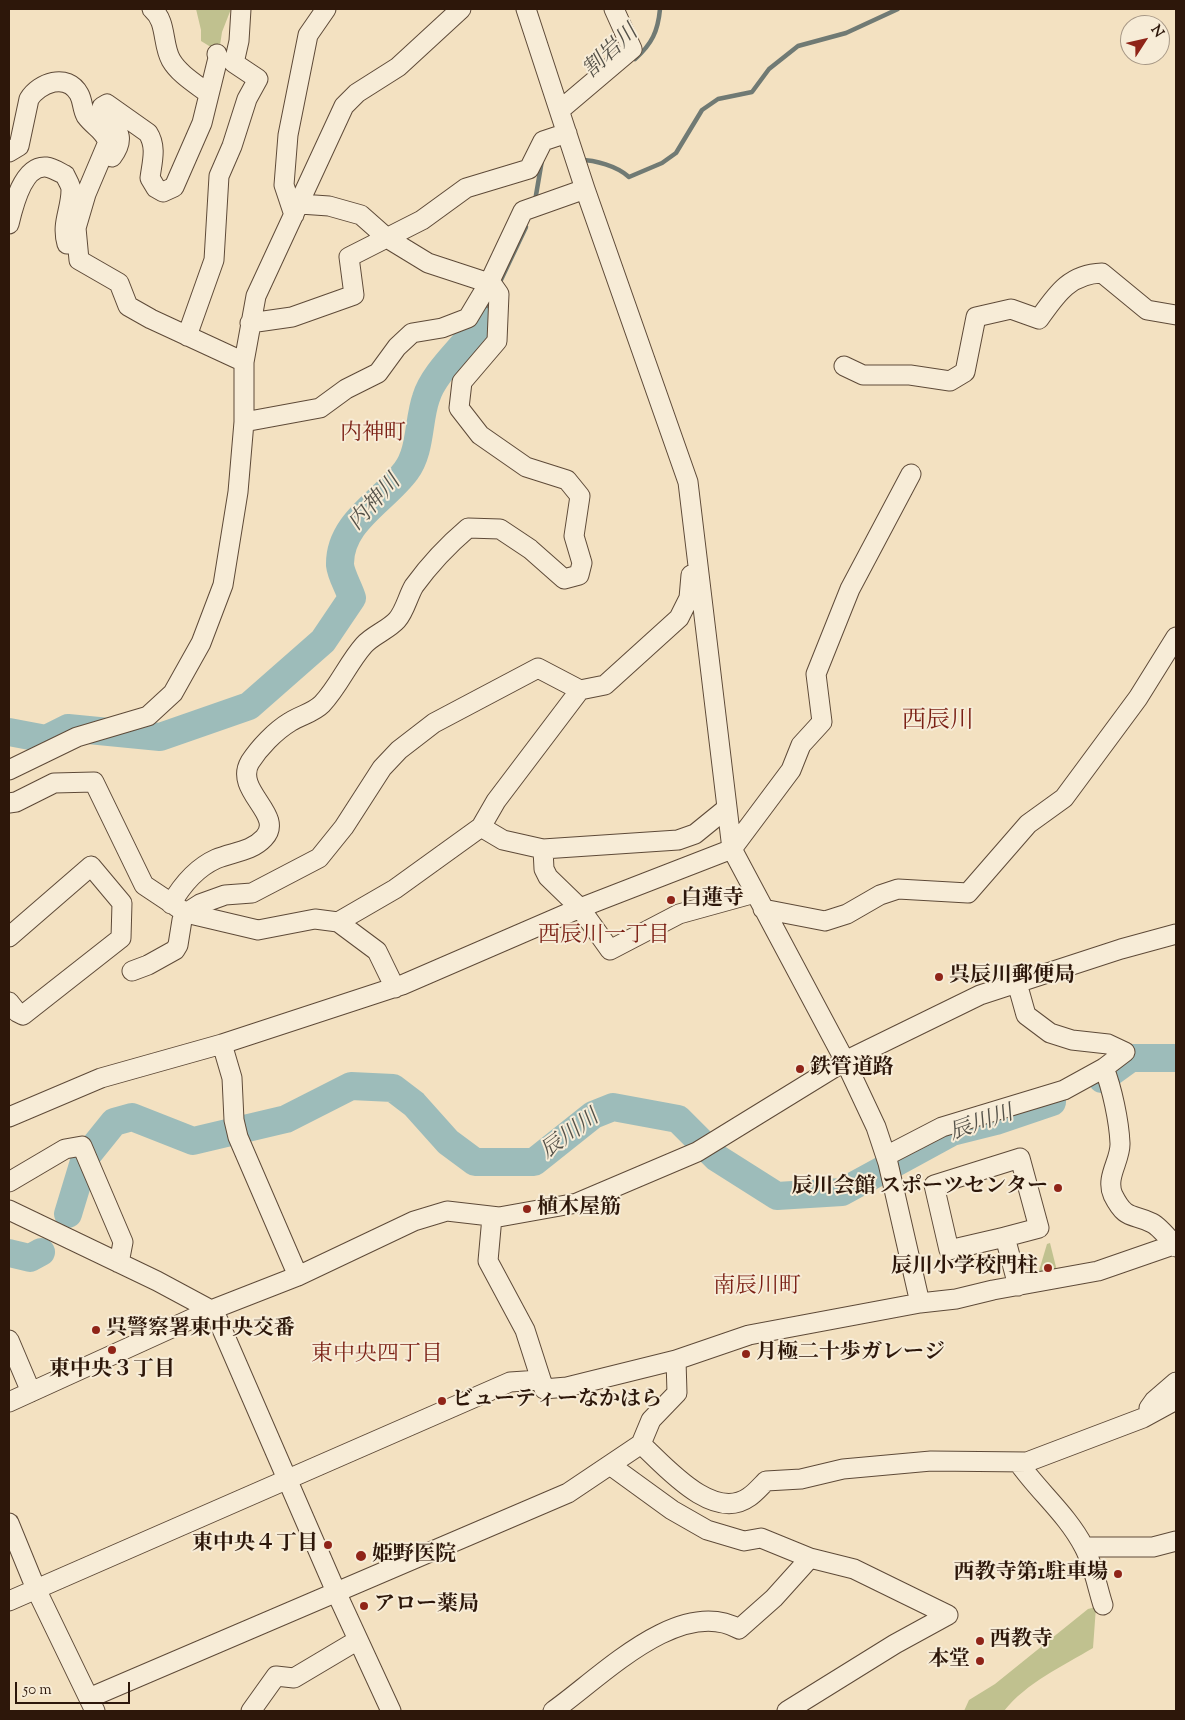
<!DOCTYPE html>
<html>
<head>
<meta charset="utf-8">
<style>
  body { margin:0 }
  #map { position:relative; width:1185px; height:1720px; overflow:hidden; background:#f3e1c1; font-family:"Sorts Mill Goudy",serif }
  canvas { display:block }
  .frame { position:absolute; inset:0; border:10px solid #2d170a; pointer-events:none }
  .north { position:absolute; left:1120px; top:15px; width:50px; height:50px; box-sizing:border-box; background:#f7ecd7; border:1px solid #a69785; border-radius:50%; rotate:55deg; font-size:14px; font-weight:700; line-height:20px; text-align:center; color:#2d170a }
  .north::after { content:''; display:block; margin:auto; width:18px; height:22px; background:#8f2418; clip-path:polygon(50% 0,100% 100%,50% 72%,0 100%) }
  .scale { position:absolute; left:15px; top:1682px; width:115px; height:22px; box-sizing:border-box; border:2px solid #2d170a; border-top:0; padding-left:6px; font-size:15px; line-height:18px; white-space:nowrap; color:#2d170a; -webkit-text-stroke:4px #f7ecd7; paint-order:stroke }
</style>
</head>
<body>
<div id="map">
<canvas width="1185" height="1720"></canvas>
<div class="frame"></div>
<div class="north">N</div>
<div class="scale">50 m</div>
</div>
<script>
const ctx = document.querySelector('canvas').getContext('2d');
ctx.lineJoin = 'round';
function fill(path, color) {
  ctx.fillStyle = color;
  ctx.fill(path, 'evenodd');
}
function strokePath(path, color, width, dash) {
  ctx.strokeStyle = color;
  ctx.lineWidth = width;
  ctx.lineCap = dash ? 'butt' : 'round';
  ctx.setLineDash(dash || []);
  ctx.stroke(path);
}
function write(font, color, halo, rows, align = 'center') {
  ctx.font = font + ' "Sorts Mill Goudy","Noto Serif JP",serif';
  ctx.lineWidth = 4;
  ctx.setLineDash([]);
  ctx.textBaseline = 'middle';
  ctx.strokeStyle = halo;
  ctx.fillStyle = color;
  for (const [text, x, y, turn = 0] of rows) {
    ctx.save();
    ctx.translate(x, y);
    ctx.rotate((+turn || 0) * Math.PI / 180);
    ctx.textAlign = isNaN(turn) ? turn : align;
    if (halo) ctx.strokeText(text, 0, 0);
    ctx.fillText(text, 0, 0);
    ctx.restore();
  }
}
fill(new Path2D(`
  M 196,9 L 231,9 L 222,32 L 219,52 L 201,41 L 201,30 Z
  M 1050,1243 L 1057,1271 L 1038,1274 L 1047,1244 Z
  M 1096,1607 L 1093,1648 C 1063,1666 1026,1683 1004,1711 L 964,1711 L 969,1700 L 995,1684 L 1088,1609 Z`), '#c0c18f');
strokePath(new Path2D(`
  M 635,59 C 652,44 658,31 660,9
  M 580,160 C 595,160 617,166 629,177 L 662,163 L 676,153 L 702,110 L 718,99 L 752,92 L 769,69 L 798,46 L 846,33 L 898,9
  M 535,201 L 542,160
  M 499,284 L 526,227
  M 482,321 L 492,300`), '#707a74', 4.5);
strokePath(new Path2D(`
  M 9,732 L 46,739 L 68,728 L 160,737 L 249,706 L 323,641 L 352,598 C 349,588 341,575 340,565 C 339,522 384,501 406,471 C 421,451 418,421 426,398 C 434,371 466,346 482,321
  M 1102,1079 L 1131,1058 L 1176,1058
  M 68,1214 L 85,1158 L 114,1122 L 132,1117 L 193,1141 L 286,1119 L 351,1086 L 393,1088 L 414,1104 L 448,1142 L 475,1162 L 534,1162 L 593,1115 L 613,1107 L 678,1119 L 717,1158 L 777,1196 L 842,1192 L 952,1132 L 996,1121 L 1052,1102
  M 9,1253 L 30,1258 L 41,1252`), '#9dbcba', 28);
const minor = new Path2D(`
  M 152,9 C 167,21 162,44 171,60 C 179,74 196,84 209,94
  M 526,9 L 585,189 L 688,482 L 732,849 L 845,1061 L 876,1127 L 888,1163 L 920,1303
  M 560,110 L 632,49 L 614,9
  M 9,152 L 19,146 L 29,99 C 39,83 67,72 79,94 C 83,101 82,109 86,116 C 94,127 103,129 108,142 L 86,194 L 76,228 L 79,260 L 119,283 L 128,306 L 151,319 L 244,362
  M 112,157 C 130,133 111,126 102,107 L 107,104 L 148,133 C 157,147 152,162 150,178 L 156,188 L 163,192 L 174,187 L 202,123 L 218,58 L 217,54
  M 294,215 L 284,185 L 288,135 L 308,35 L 326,9
  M 9,224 C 13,207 23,165 46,167 C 53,168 59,172 65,175 C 67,180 71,185 71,190 C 71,210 61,223 67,244
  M 250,323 L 292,317 L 354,295 L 349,257 L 422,220 L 466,188 L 529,169 L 543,141 L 567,133
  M 187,336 L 214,260 L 219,176 L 232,146 L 247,99 L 258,79 L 234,63 L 239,41 L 241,9
  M 844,366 L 863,375 L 910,375 L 950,381 L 965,372 L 976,317 L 1011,309 L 1039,319 C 1056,295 1069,274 1102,273 L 1147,310 L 1176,315
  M 244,422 L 320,408 L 346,389 L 378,373 L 397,347 L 412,333 L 442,328 L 468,318 L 489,283 L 523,211 L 585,189
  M 9,770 L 77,737 L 148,716 L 173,693 L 201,643 L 223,585 L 238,492 L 244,422 L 244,362 L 256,296 L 344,106 L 357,93 L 398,67 L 461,9
  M 9,803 L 16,802 L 54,783 L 94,782 L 144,885 L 186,913 L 258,930 L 315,919 L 338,922 L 377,951 L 395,988
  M 481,827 L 503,840 L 543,849 L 544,869 L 548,877 L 580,908 L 610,950 L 679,914 L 755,893
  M 543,849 L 678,840 L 695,834 L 727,808
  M 171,904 C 182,885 196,868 216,859 C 232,852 251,852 264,838 C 286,815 233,791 250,762 C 259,748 275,731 290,722 C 301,715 313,713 322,704 C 339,686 348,663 364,645 C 373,635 388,630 397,620 C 405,611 408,596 414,586 C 430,564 448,545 468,528 L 500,529 L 530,549 L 564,579 L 579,575 L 582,563 L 574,536 L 580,496 L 567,480 L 526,467 L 480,435 L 459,408 L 462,382 L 497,341 L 499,294 L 492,284 L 428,263 L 387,238 L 361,215 L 329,206 L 300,204
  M 763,909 L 825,921 L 847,914 L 880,895 L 898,889 L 968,893 L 1028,824 L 1064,798 L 1138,698 L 1176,637
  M 338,922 L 395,889 L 481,827 L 496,801 L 580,690
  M 9,937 L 91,866 L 122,903 L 121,938 L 23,1015 L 17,1012 L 9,1002
  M 132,971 L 148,965 L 175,950 L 178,945 L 182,920 L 186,913 L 200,904 L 225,895 L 252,893 L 319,858 L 344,827 L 382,768 L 399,750 L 434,723 L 538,668 L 580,690 L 605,685 L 679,618 L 689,598 L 691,575
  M 222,1044 L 232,1078 L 234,1120 L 238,1137 L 298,1276
  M 1104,1068 C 1112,1088 1119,1121 1120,1143 C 1121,1160 1105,1177 1113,1195 C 1126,1221 1132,1213 1152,1223 C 1160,1227 1170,1240 1176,1247
  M 9,1117 L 101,1078 L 222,1044 L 402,985 L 580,908 L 732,849 L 791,770 L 801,745 L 822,722 L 816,674 L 850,589 L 911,474
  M 886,1156 L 942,1127 L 1064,1090 L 1104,1068 L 1125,1052 L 1108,1044 L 1072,1040 L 1050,1033 L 1026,1015 L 1017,983
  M 9,1182 L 65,1149 L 82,1146 L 123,1242 L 119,1263
  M 9,1210 L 157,1281 L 211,1310 L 218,1320 L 337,1594 L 391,1711
  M 492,1217 L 488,1261 L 525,1330 L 544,1389 L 567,1387 L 676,1360 L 749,1335 L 920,1303 L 956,1299 L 993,1290 L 1098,1271 L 1176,1244
  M 1005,1237 L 1039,1228 L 1020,1158 L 934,1185 L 949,1250 L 1005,1237 L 1018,1286
  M 9,1340 L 31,1392
  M 9,1402 L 211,1310 L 298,1276 L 414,1221 L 447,1211 L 499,1217 L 577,1203 L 697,1152 L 845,1061 L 980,995 L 1121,949 L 1176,934
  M 1149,1408 L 1154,1401 L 1176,1382
  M 641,1444 C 664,1465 713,1523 749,1497 C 755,1493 761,1486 766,1481 L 801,1479 L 843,1469 L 931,1461 L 1027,1462 L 1143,1418 L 1176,1400
  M 1018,1462 C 1038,1491 1067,1514 1084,1547 C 1093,1564 1097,1586 1103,1605
  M 610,1465 L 672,1510 L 707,1530 L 744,1541 L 761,1538 L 810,1558 L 854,1569 L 948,1615
  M 9,1523 L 36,1589 L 95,1711
  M 1084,1547 L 1153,1547 L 1176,1541
  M 9,1601 L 510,1382 L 540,1380
  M 89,1698 L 568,1493 L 641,1444 L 651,1420 L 677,1393 L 676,1360
  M 251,1711 L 276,1676 L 294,1678 L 358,1640
  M 553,1711 C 599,1679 679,1595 739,1629 L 774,1598 L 810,1558
  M 787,1711 L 895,1644 L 948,1615`);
strokePath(minor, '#5e4a38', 21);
strokePath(minor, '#f7ecd7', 19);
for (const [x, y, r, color] of [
  [671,900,5,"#8f2418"],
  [939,977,5,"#8f2418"],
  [800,1069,5,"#8f2418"],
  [1058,1188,5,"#8f2418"],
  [527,1209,5,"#8f2418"],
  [1048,1268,5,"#8f2418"],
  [96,1330,5,"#8f2418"],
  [112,1350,5,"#8f2418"],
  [746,1354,5,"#8f2418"],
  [442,1401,5,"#8f2418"],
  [328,1545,5,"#8f2418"],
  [361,1556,6,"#8f2418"],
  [1118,1574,5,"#8f2418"],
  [364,1606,5,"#8f2418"],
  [980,1641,5,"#8f2418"],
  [980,1661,5,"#8f2418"]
]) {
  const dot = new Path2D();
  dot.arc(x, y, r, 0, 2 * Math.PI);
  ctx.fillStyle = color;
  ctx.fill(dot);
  strokePath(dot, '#f7ecd7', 2);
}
write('bold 21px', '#2d170a', '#f7ecd7', [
  ["白蓮寺",681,900],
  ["呉辰川郵便局",949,977],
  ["鉄管道路",810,1069],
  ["辰川会館 スポーツセンター",1048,1188,"right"],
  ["植木屋筋",537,1209],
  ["辰川小学校門柱",1038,1268,"right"],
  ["呉警察署東中央交番",106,1330],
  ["月極二十歩ガレージ",756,1354],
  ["東中央３丁目",112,1371,"center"],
  ["ビューティーなかはら",452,1401],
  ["東中央４丁目",318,1545,"right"],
  ["姫野医院",372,1556],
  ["西教寺第1駐車場",1108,1574,"right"],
  ["アロー薬局",374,1606],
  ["西教寺",990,1641],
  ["本堂",970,1661,"right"]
], 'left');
write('italic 22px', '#545148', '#f7ecd7', [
  ["割岩川",612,53,-43],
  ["内神川",376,504,-48],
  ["辰川川",982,1125,-19],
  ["辰川川",571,1136,-36]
]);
write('22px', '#7a1f14', '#f7ecd7', [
  ["内神町",373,435],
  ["西辰川一丁目",604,937],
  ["南辰川町",757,1288],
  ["東中央四丁目",377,1356]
]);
write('24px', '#7a1f14', '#f7ecd7', [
  ["西辰川",938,723]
]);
</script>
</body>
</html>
